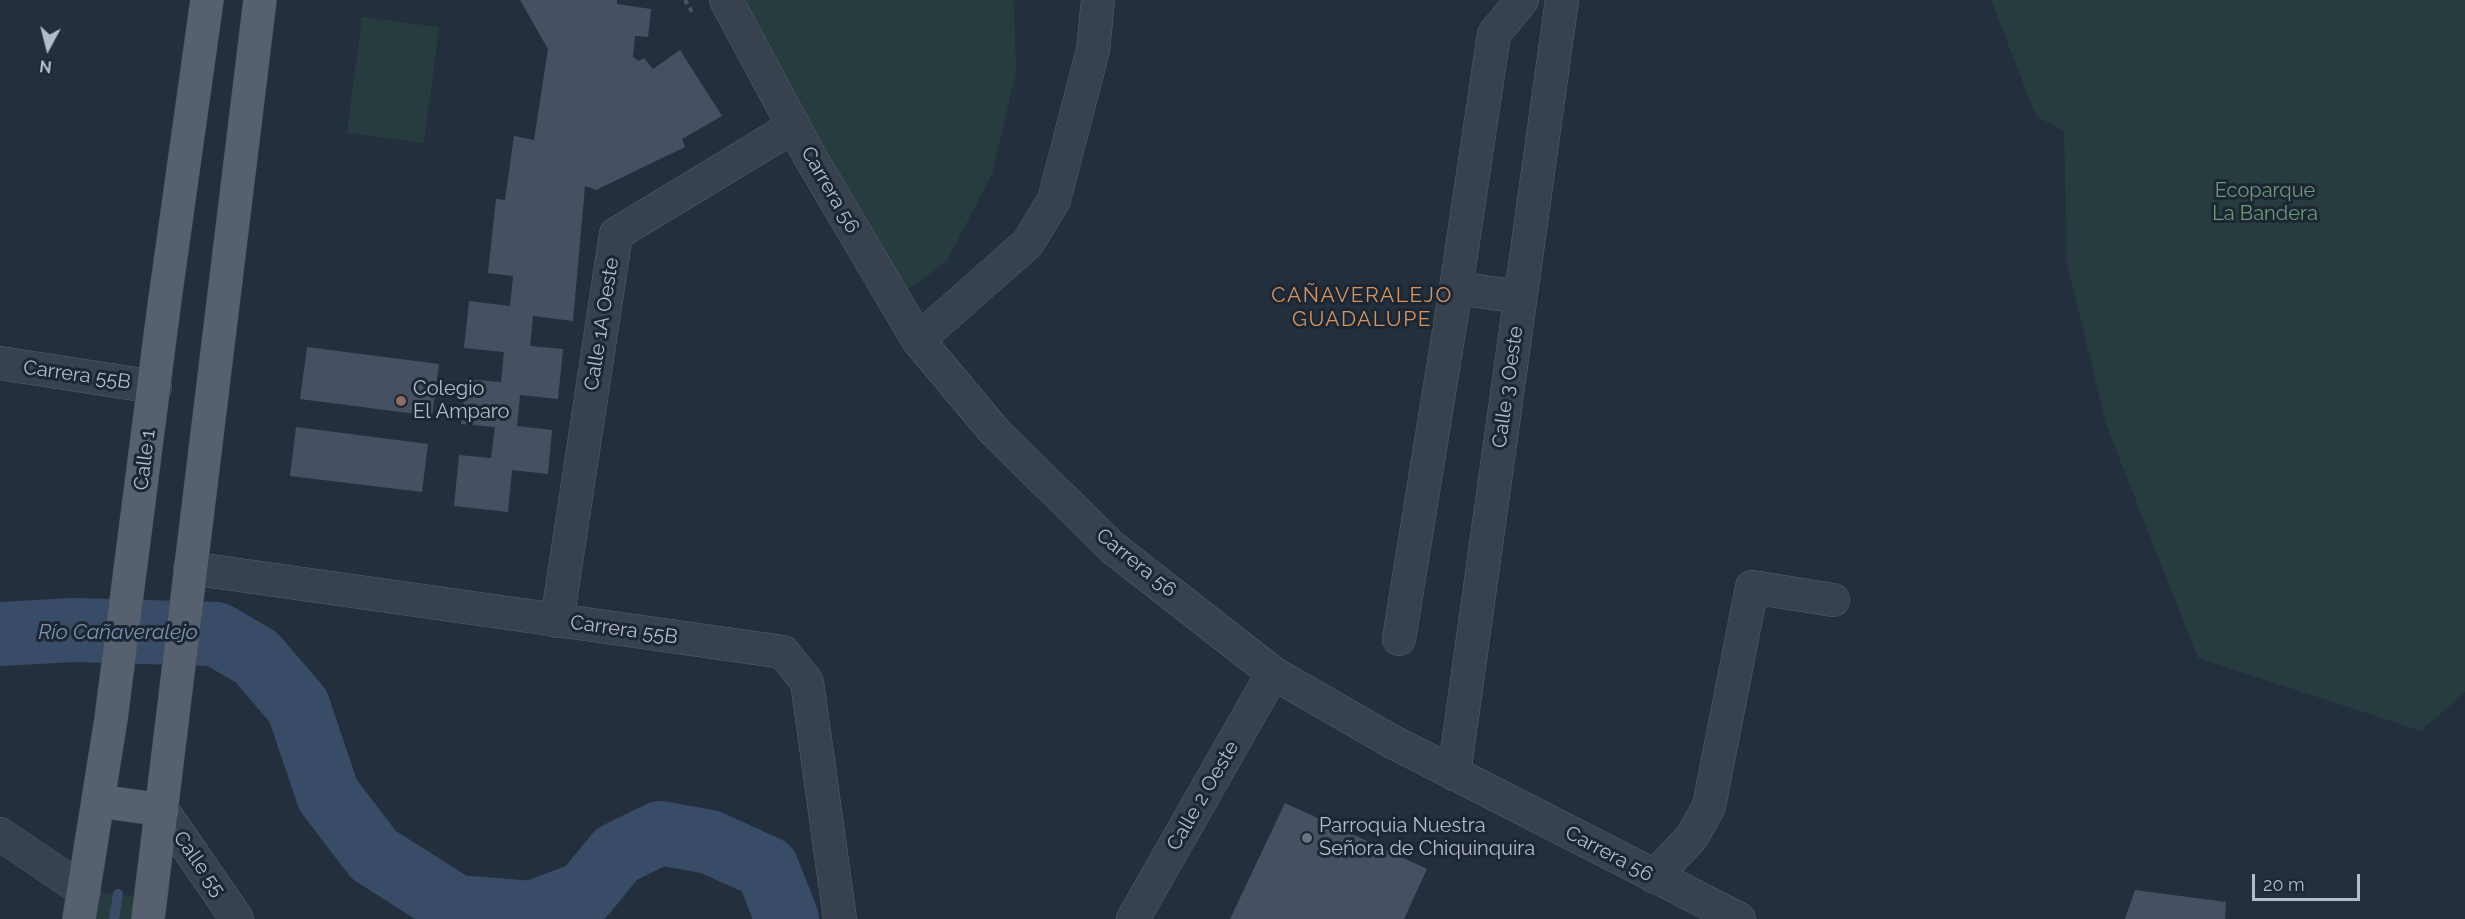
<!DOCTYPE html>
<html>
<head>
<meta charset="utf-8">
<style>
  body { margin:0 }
  #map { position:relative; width:2465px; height:919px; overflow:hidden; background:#242f3e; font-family:Raleway,sans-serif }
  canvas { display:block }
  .north { position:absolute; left:18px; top:18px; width:60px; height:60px; -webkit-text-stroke:4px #1d2633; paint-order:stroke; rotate:187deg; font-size:16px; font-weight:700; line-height:24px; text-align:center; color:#b4bcc9 }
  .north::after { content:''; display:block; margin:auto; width:21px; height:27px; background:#b4bcc9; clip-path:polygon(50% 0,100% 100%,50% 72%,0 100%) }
  .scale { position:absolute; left:2252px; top:874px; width:108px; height:27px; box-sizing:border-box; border:3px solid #b4bcc9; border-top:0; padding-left:8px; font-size:18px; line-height:21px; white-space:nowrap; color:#b4bcc9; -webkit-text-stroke:4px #1d2633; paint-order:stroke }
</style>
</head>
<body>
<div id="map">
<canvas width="2465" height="919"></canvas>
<div class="north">N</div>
<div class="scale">20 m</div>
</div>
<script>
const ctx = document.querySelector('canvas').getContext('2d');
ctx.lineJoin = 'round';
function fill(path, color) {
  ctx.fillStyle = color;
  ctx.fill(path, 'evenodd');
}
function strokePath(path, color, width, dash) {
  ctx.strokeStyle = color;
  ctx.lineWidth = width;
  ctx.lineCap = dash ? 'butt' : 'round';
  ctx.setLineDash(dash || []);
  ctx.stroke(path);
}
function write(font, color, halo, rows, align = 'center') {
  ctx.font = font + ' Raleway,sans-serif';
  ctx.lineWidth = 6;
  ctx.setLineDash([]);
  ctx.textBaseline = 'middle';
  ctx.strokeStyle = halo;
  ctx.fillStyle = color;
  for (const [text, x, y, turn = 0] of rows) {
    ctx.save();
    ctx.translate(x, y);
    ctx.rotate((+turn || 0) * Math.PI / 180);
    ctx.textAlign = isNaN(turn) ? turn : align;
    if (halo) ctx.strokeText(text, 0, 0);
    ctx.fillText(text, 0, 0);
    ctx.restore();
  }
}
fill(new Path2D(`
  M 726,0 L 1014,0 L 1016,72 L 992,174 L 947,261 L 894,300 Z
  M 1991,0 L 2465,0 L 2465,692 L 2421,731 L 2198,658 L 2107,427 L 2067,265 L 2064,131 L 2036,116 Z
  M 362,17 L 439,27 L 424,143 L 347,133 Z
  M 84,891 L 150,898 L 148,919 L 79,919 Z`), '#263c3f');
strokePath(new Path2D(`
  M 114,919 L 118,894`), '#394c67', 10);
strokePath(new Path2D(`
  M 0,634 L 73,630 L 216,634 L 256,657 L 298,706 L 328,795 L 374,855 L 456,907 L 532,913 L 585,893 L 617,854 L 660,833 L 710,842 L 767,868 L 787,919`), '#394c67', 64);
fill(new Path2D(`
  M 520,0 L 617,0 L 617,4 L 651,9 L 648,37 L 635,36 L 633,57 L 639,61 L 644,58 L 653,69 L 680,50 L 722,116 L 682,139 L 685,147 L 596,190 L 585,186 L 573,321 L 533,316 L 530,346 L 563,349 L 558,399 L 520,395 L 517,426 L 552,430 L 548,474 L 512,470 L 508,512 L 454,506 L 459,455 L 491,458 L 495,427 L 461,424 L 466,379 L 501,382 L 504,352 L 464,348 L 469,301 L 510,306 L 513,276 L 488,273 L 496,199 L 505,200 L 514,136 L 534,140 L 548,49 Z
  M 307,347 L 439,364 L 432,416 L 300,399 Z
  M 296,427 L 428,444 L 422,492 L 290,476 Z
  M 1285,803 L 1427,869 L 1404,919 L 1230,919 Z
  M 2135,890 L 2226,902 L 2225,919 L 2125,919 Z`), '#455162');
const minor = new Path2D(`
  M 726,0 L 809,155 L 918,340 L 995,432 L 1113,548 L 1273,673 L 1391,741 L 1739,919
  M 1456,288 L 1520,297
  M 918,340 L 1028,243 L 1054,200 L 1093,50 L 1098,0
  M 0,363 L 155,387
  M 190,568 L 783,652 L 807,682 L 840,919
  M 557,621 L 616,234 L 794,126
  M 1399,639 L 1456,288 L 1494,34 L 1522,0
  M 1454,774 L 1562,0
  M 162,810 L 237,919
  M 0,834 L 84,891
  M 1654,877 L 1692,837 L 1709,806 L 1752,587 L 1833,600
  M 1133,919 L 1273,673`);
const major = new Path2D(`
  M 99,801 L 162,810
  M 79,919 L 111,719 L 164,306 L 207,0
  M 148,919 L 260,0`);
strokePath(minor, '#565f6c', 34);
strokePath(major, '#414a57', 34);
strokePath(new Path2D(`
  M 685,0 L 692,12`), '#44595c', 4, [4.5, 4.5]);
strokePath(minor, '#38414e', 33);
strokePath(major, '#56606e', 33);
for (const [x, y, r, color] of [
  [401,401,6,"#8d6e63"],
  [1307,838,6,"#6b7280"]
]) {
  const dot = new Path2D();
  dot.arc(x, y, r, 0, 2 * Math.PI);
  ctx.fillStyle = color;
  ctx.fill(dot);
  strokePath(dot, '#1d2633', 2);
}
write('20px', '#b4bcc9', '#1d2633', [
  ["Carrera 56",830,190,60],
  ["Calle 1A Oeste",602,324,-81],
  ["Carrera 55B",77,375,8],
  ["Calle 3 Oeste",1508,387,-82],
  ["Calle 1",145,460,-83],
  ["Carrera 56",1136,563,39],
  ["Carrera 55B",624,630,8],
  ["Calle 2 Oeste",1203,796,-60],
  ["Carrera 56",1609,854,28],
  ["Calle 55",199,864,55]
]);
write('20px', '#6b9a76', '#1d2633', [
  ["Ecoparque",2265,191],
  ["La Bandera",2265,214]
]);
write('20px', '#b4bcc9', '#1d2633', [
  ["Colegio",413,389],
  ["El Amparo",413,412],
  ["Parroquia Nuestra",1319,826],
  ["Señora de Chiquinquira",1319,849]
], 'left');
ctx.letterSpacing = '1.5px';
write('21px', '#d59563', '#1d2633', [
  ["CAÑAVERALEJO",1362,296],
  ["GUADALUPE",1362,320]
]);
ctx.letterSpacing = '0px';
write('italic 21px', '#7c92b1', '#1d2633', [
  ["Río Cañaveralejo",118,633]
]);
</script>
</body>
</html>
